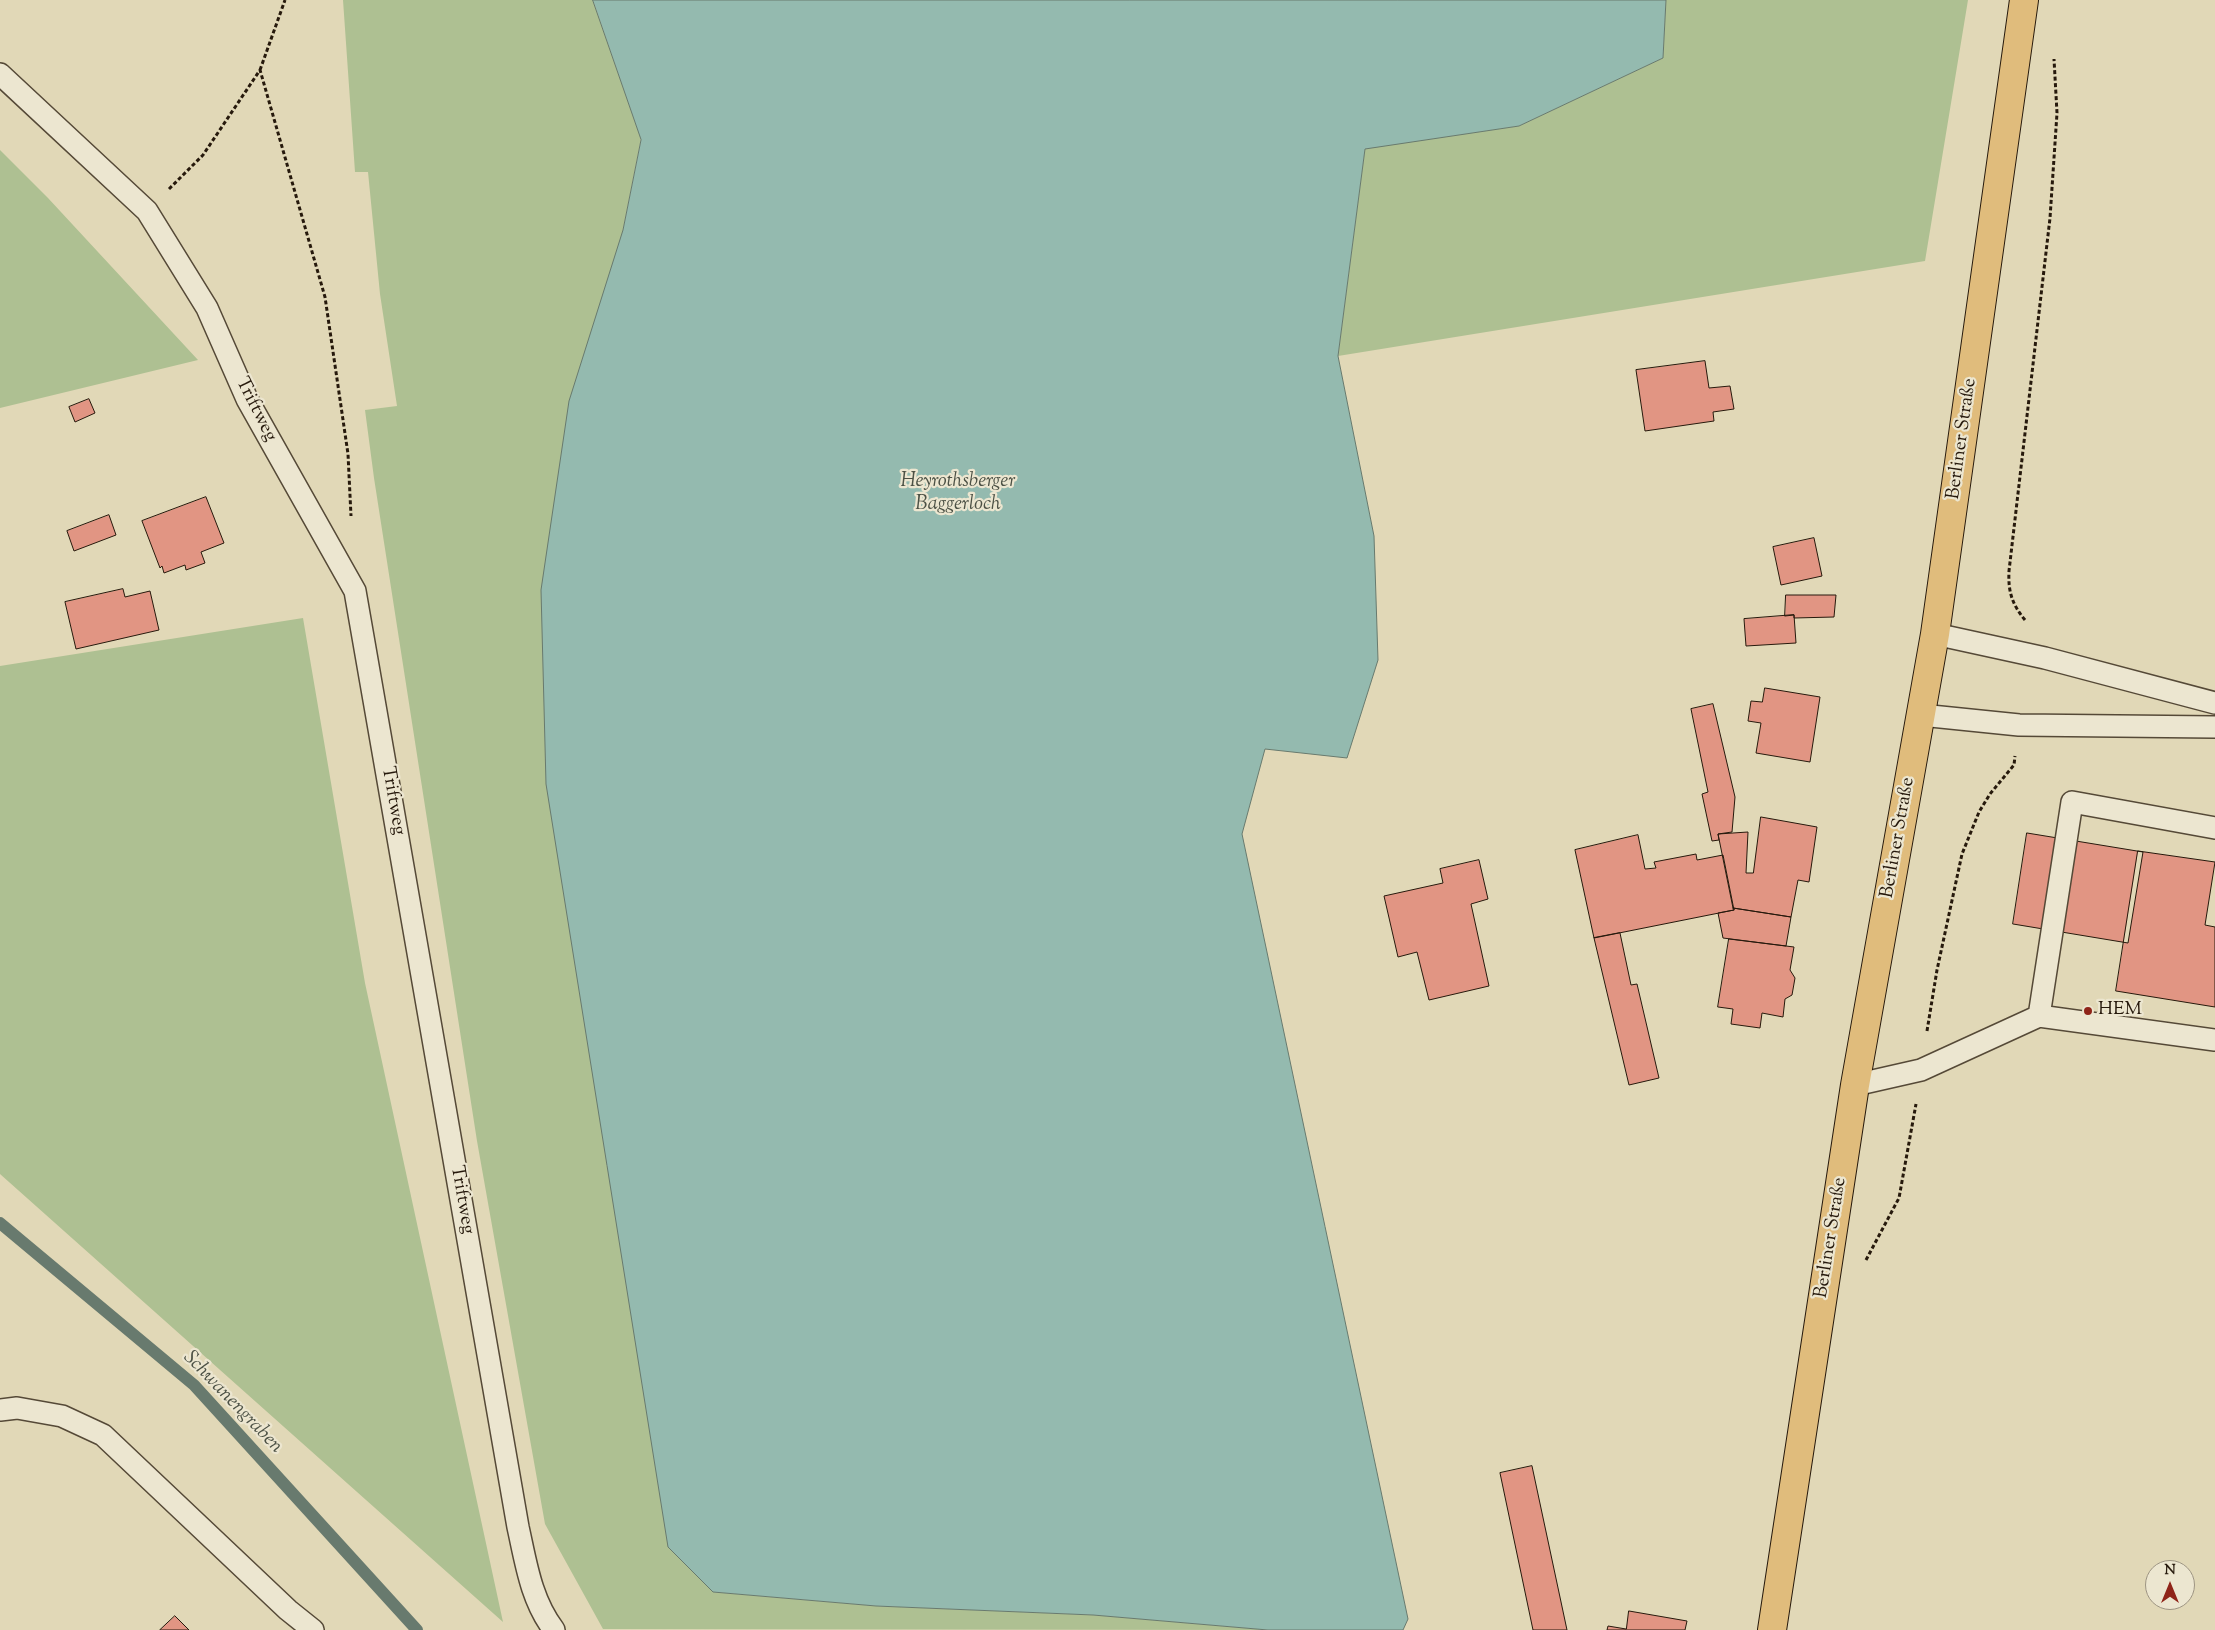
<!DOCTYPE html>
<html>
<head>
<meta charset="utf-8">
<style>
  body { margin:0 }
  #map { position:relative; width:2215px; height:1630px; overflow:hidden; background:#e1d8b7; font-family:"Sorts Mill Goudy",serif }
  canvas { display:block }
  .north { position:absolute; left:2145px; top:1560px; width:50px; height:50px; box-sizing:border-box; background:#ece6d0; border:1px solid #9d9482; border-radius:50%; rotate:0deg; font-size:14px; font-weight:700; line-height:20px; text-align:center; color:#26190c }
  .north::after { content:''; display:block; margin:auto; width:18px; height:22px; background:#8f2418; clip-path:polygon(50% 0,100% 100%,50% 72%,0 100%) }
</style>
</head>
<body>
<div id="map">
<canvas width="2215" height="1630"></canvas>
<div class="north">N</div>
</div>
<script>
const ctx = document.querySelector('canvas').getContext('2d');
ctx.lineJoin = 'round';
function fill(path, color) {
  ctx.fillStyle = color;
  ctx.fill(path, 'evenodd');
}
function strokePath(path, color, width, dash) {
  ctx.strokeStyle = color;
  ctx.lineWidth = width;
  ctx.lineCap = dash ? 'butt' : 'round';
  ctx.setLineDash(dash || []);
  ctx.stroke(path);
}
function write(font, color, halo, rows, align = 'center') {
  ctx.font = font + ' "Sorts Mill Goudy",serif';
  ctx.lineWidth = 4.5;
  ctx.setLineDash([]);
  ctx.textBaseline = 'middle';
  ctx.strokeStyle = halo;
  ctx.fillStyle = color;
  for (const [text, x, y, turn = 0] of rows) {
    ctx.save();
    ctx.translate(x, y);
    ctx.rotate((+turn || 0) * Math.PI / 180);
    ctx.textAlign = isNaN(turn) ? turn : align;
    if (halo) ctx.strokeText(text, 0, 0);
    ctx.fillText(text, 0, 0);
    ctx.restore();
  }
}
fill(new Path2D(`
  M 343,0 L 593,0 L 641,139 L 623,230 L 713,1592 L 876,1606 L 1093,1615 L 1268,1630 L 603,1629 L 545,1524 L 477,1141 L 374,478 L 365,410 L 397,406 L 380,294 L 368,172 L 355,172 Z
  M 1666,0 L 1968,0 L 1925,261 L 1338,356 L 1365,148 L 1519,126 L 1663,58 Z
  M 0,150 L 48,198 L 198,360 L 0,408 Z
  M 303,618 L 365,983 L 503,1622 L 0,1174 L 0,666 Z`), '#aec092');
const water = new Path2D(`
  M 593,0 L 1666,0 L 1663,58 L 1519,126 L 1365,149 L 1338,356 L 1374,536 L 1378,660 L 1347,758 L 1265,749 L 1242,834 L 1408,1619 L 1403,1630 L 1268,1630 L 1093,1615 L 876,1606 L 713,1592 L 668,1547 L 546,784 L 541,590 L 569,401 L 623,230 L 641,140 Z`);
fill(water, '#94baaf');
strokePath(water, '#687a6e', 1);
strokePath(new Path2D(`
  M 0,1223 L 194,1385 L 417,1630`), '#687a6e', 12);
const building = new Path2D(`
  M 1705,361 L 1709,388 L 1730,386 L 1734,409 L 1713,412 L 1714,421 L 1645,431 L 1636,370 Z
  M 89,399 L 95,413 L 75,422 L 69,407 Z
  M 206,497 L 224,543 L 201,552 L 205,563 L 186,570 L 185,565 L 164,573 L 162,566 L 160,568 L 142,521 Z
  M 109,515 L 116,535 L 74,551 L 67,531 Z
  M 1814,538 L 1822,576 L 1781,585 L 1773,547 Z
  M 123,589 L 125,597 L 150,591 L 159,630 L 76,649 L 65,602 Z
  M 1786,595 L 1836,595 L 1834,617 L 1794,618 L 1794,615 L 1785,616 Z
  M 1794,615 L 1796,643 L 1746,646 L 1744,619 Z
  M 1765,688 L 1820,697 L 1810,762 L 1756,753 L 1761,723 L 1748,721 L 1751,701 L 1762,702 Z
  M 1713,704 L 1735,797 L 1732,832 L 1718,834 L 1719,840 L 1712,841 L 1702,794 L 1708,792 L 1691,709 Z
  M 1761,817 L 1817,827 L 1809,882 L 1798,880 L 1791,917 L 1733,908 L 1718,834 L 1748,832 L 1746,873 L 1753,873 Z
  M 2027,833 L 2143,852 L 2128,943 L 2013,924 Z
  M 1638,835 L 1645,869 L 1656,868 L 1654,862 L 1696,854 L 1697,860 L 1723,855 L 1734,910 L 1594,938 L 1575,850 Z
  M 2138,851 L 2215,862 L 2205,925 L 2215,927 L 2215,1007 L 2116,991 Z
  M 1479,860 L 1488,899 L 1471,904 L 1489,986 L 1429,1000 L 1417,952 L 1398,957 L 1384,896 L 1443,883 L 1440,869 Z
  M 1733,908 L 1791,917 L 1786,946 L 1723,938 L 1718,913 L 1734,910 Z
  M 1620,933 L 1631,985 L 1637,984 L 1659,1078 L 1629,1085 L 1594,938 Z
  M 1729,939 L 1794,947 L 1790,970 L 1795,978 L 1792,995 L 1785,999 L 1783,1017 L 1762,1013 L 1760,1028 L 1731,1024 L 1733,1009 L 1718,1007 Z
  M 1532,1466 L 1567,1630 L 1533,1630 L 1500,1473 Z
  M 1629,1611 L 1687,1621 L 1685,1630 L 1607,1630 L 1608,1626 L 1626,1629 Z
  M 175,1616 L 189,1630 L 160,1630 Z`);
fill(building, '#e19583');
strokePath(building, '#26190c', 1);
const lane = new Path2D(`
  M 0,74 L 147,211 L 207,308 L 247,399 L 355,591 L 518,1527 C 526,1563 531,1600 554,1630
  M 1935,634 L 2045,658 L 2215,703
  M 1921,715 L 2019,725 L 2215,727
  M 2215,828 L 2072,802 L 2039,1016 L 2215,1040
  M 1855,1085 L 1921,1070 L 2039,1016
  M 0,1410 L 17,1408 L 62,1416 L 103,1435 L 288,1610 L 313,1630`);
const primary = new Path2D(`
  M 1772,1630 L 1855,1085 L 1935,634 L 2024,0`);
strokePath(lane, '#554937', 24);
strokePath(primary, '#26190c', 30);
strokePath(new Path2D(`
  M 260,70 L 285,0
  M 169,189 L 203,155 L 260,70 L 325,297 L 348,454 L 351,516
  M 2025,620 C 2012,604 2008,592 2009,571 L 2050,218 L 2057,113 L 2054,59
  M 1927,1031 L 1937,970 L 1962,854 L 1979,812 L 1990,794 L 2014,765 L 2015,756
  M 1866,1260 L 1899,1198 L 1916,1104`), '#26190c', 3, [4, 2.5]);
strokePath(lane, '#ece6d0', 21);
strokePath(primary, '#e0bc7c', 28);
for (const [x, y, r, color] of [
  [2088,1011,5,"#8f2418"]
]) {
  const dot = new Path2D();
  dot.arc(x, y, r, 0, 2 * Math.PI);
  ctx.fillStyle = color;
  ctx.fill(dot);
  strokePath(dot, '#ece6d0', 2);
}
write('19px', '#26190c', '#ece6d0', [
  ["Triftweg",255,410,63],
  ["Berliner Straße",1963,439,-82],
  ["Triftweg",392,801,80],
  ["Berliner Straße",1899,838,-80],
  ["Triftweg",461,1200,80],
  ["Berliner Straße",1832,1238,-81]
]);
write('19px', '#26190c', '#ece6d0', [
  ["HEM",2098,1011]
], 'left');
write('italic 20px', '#4c5145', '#ece6d0', [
  ["Heyrothsberger",958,483],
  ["Baggerloch",958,506],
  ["Schwanengraben",232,1403,46]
]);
</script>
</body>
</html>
